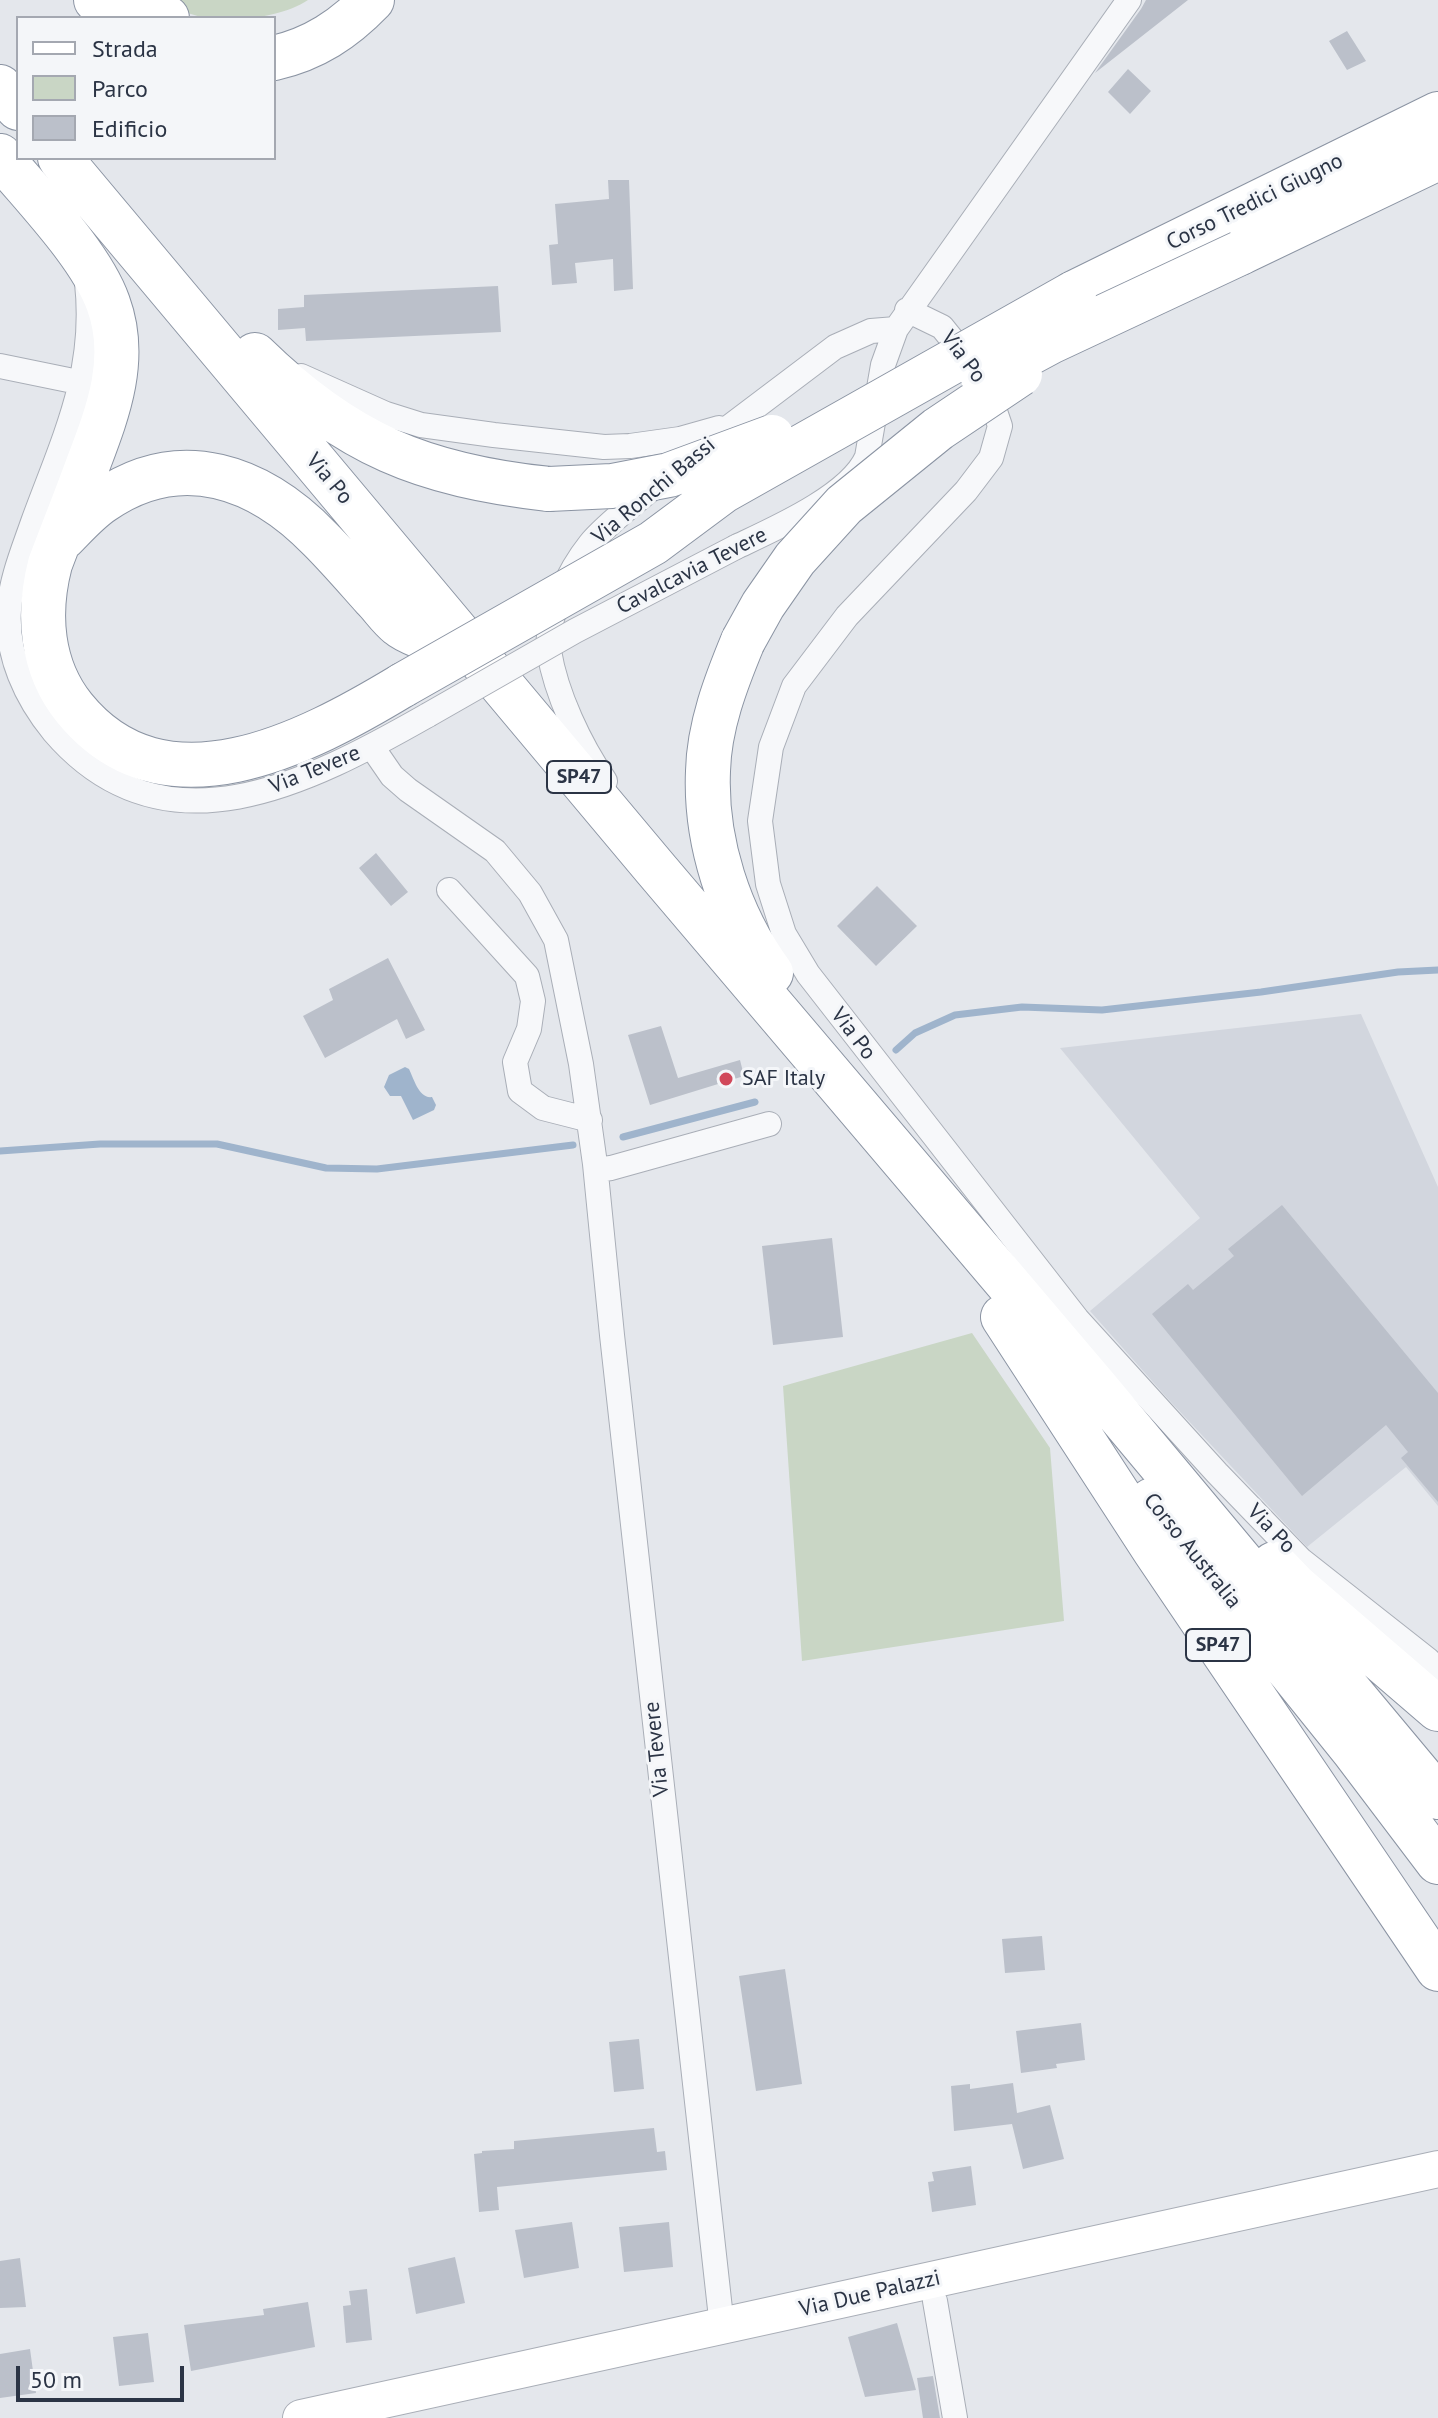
<!DOCTYPE html>
<html>
<head>
<meta charset="utf-8">
<style>
  body { margin:0 }
  #map { position:relative; width:1438px; height:2418px; overflow:hidden; background:#e4e7ec; font-family:"PT Sans",sans-serif }
  canvas { display:block }
  .legend { position:absolute; left:16px; top:16px; width:260px; height:144px; box-sizing:border-box; background:#f4f6f9; border:2px solid #a4a8b1; margin:0; padding:10px 14px; list-style:none; font-size:24px; color:#2b3445 }
  .legend li { display:flex; align-items:center; gap:16px; height:40px }
  .legend b { width:40px; border:2px solid #a4a8b1 }
  .scale { position:absolute; left:16px; top:2366px; width:168px; height:36px; box-sizing:border-box; border:4px solid #2b3445; border-top:0; padding-left:10px; font-size:24px; line-height:28px; white-space:nowrap; color:#2b3445; -webkit-text-stroke:6px #f4f6f9; paint-order:stroke }
</style>
</head>
<body>
<div id="map">
<canvas width="1438" height="2418"></canvas>
<ul class="legend">
<li><b style="height:10px;background:#fff"></b>Strada</li>
<li><b style="height:22px;background:#c9d6c5"></b>Parco</li>
<li><b style="height:22px;background:#bbc0ca"></b>Edificio</li>
</ul>
<div class="scale">50 m</div>
</div>
<script>
const ctx = document.querySelector('canvas').getContext('2d');
ctx.lineJoin = 'round';
function fill(path, color) {
  ctx.fillStyle = color;
  ctx.fill(path, 'evenodd');
}
function strokePath(path, color, width, dash) {
  ctx.strokeStyle = color;
  ctx.lineWidth = width;
  ctx.lineCap = dash ? 'butt' : 'round';
  ctx.setLineDash(dash || []);
  ctx.stroke(path);
}
function write(font, color, halo, rows, align = 'center') {
  ctx.font = font + ' "PT Sans",sans-serif';
  ctx.lineWidth = 6;
  ctx.setLineDash([]);
  ctx.textBaseline = 'middle';
  ctx.strokeStyle = halo;
  ctx.fillStyle = color;
  for (const [text, x, y, turn = 0] of rows) {
    ctx.save();
    ctx.translate(x, y);
    ctx.rotate((+turn || 0) * Math.PI / 180);
    ctx.textAlign = isNaN(turn) ? turn : align;
    if (halo) ctx.strokeText(text, 0, 0);
    ctx.fillText(text, 0, 0);
    ctx.restore();
  }
}
fill(new Path2D(`
  M 1361,1014 L 1438,1187 L 1438,1506 L 1406,1467 L 1307,1547 L 1168,1399 L 1090,1311 L 1200,1218 L 1060,1048 Z`), '#d2d6de');
fill(new Path2D(`
  M 159,0 L 308,0 C 283,17 230,24 201,17 C 186,13 173,7 159,0 Z
  M 972,1333 L 1050,1448 L 1064,1621 L 802,1661 L 783,1386 Z`), '#c9d6c5');
fill(new Path2D(`
  M 405,1067 L 409,1069 C 414,1079 419,1099 432,1097 L 436,1105 L 434,1110 L 413,1120 L 401,1096 L 390,1096 L 384,1087 L 389,1075 Z`), '#9fb4cc');
strokePath(new Path2D(`
  M 896,1050 L 915,1033 L 955,1015 L 1022,1007 L 1102,1010 L 1261,992 L 1398,972 L 1438,970
  M 623,1137 L 755,1102
  M 0,1151 L 100,1144 L 217,1144 L 326,1168 L 377,1169 L 573,1145`), '#9fb4cc', 7);
fill(new Path2D(`
  M 1146,0 L 1188,0 L 1095,73 L 1141,9 Z
  M 1347,31 L 1366,61 L 1347,70 L 1329,41 Z
  M 1128,69 L 1151,91 L 1130,114 L 1108,92 Z
  M 608,180 L 629,180 L 633,289 L 614,291 L 613,259 L 575,263 L 577,283 L 552,285 L 549,245 L 558,244 L 555,204 L 609,199 Z
  M 498,286 L 501,332 L 306,341 L 305,328 L 278,330 L 278,309 L 304,307 L 304,295 Z
  M 376,853 L 408,892 L 391,906 L 359,868 Z
  M 877,886 L 917,926 L 876,966 L 837,926 Z
  M 388,958 L 425,1030 L 406,1039 L 397,1019 L 325,1058 L 303,1016 L 333,1000 L 329,989 Z
  M 661,1026 L 678,1078 L 740,1060 L 744,1076 L 650,1105 L 628,1035 Z
  M 1282,1205 L 1438,1393 L 1438,1502 L 1401,1458 L 1408,1452 L 1386,1425 L 1302,1496 L 1152,1314 L 1188,1284 L 1193,1290 L 1234,1256 L 1228,1249 Z
  M 832,1238 L 843,1337 L 773,1345 L 762,1246 Z
  M 1042,1936 L 1045,1970 L 1005,1973 L 1002,1939 Z
  M 785,1969 L 802,2084 L 756,2091 L 739,1976 Z
  M 1081,2023 L 1085,2060 L 1056,2064 L 1057,2068 L 1021,2073 L 1016,2031 Z
  M 639,2039 L 644,2089 L 614,2092 L 609,2042 Z
  M 1013,2083 L 1017,2113 L 1050,2105 L 1064,2159 L 1023,2169 L 1012,2124 L 954,2131 L 951,2086 L 970,2084 L 970,2089 Z
  M 654,2128 L 657,2152 L 665,2151 L 667,2170 L 497,2187 L 499,2210 L 479,2212 L 474,2154 L 482,2153 L 482,2151 L 514,2149 L 514,2141 Z
  M 971,2166 L 976,2205 L 932,2212 L 928,2182 L 934,2181 L 932,2172 Z
  M 572,2222 L 579,2268 L 524,2278 L 515,2230 Z
  M 669,2222 L 673,2267 L 624,2272 L 619,2227 Z
  M 455,2257 L 465,2303 L 416,2314 L 408,2268 Z
  M 20,2258 L 26,2307 L 0,2308 L 0,2261 Z
  M 367,2289 L 372,2340 L 346,2343 L 343,2306 L 351,2305 L 349,2291 Z
  M 308,2302 L 315,2347 L 191,2371 L 184,2325 L 264,2315 L 263,2309 Z
  M 897,2323 L 916,2390 L 865,2397 L 848,2337 Z
  M 148,2333 L 154,2382 L 119,2386 L 113,2337 Z
  M 30,2349 L 36,2393 L 0,2398 L 0,2354 Z
  M 933,2376 L 940,2418 L 923,2418 L 917,2378 Z`), '#bbc0ca');
const street = new Path2D(`
  M 87,283 C 97,373 63,440 33,522 C 23,551 11,579 9,610 C 6,655 26,698 54,732 C 164,860 310,782 428,715
  M 907,310 L 942,327 L 984,379 L 1000,426 L 991,458 L 966,491 L 847,616 L 794,686 L 771,747 L 760,821 L 768,884 L 784,934 L 808,974 L 1077,1319 L 1217,1473 L 1301,1560 L 1428,1660 L 1438,1670
  M 0,366 L 83,383
  M 301,376 L 386,414 L 421,425 L 494,435 L 604,447 L 630,446 L 680,439 L 719,428
  M 700,449 L 835,347 L 871,331 L 896,329
  M 736,547 C 774,529 850,496 867,457 L 883,365 L 896,329 L 1129,0
  M 372,747 L 392,776 L 408,790 L 495,851 L 530,893 L 556,940 L 581,1064 L 595,1164 L 612,1335 L 722,2327
  M 605,781 C 580,745 556,694 549,651 C 545,618 570,569 590,544 C 606,524 639,500 659,482
  M 449,890 L 527,976 L 533,1001 L 529,1029 L 515,1062 L 520,1091 L 543,1108 L 590,1120
  M 596,1170 L 611,1168 L 769,1124
  M 935,2301 L 955,2418`);
const secondary = new Path2D(`
  M 301,2418 L 1438,2169`);
const highway = new Path2D(`
  M 96,0 L 114,18
  M 137,0 L 146,8 L 167,18
  M 274,58 C 314,49 344,29 372,0
  M 0,87 L 18,108
  M 0,156 C 33,196 91,255 108,303 C 129,360 107,414 87,467 C 75,500 62,532 50,564 C 37,614 41,667 74,708 C 164,819 307,743 403,685
  M 60,158 L 655,868 L 1094,1385 L 1438,1797
  M 1240,253 L 1438,158
  M 1074,293 L 1438,114
  M 255,355 C 346,444 424,476 549,489
  M 63,538 C 76,525 88,511 103,501 C 181,447 260,477 320,539 C 339,558 356,578 374,598 C 382,606 389,617 399,625 C 407,632 421,636 431,641
  M 743,641 C 726,682 709,726 708,771 C 705,841 729,916 771,973
  M 1003,1317 L 1155,1551 L 1438,1969
  M 1152,1500 L 1354,1751 L 1438,1862
  M 1274,1564 L 1295,1586 L 1438,1709`);
strokePath(street, '#a9aeb7', 26);
strokePath(secondary, '#a9aeb7', 38);
strokePath(highway, '#8b94a3', 46);
strokePath(street, '#f7f8fa', 24);
strokePath(secondary, '#fff', 36);
strokePath(highway, '#fff', 44);
const streetBridge = new Path2D(`
  M 428,715 L 575,631 L 736,547`);
const highwayBridge = new Path2D(`
  M 983,378 L 1050,342 L 1240,253
  M 549,489 L 612,486 L 669,475 L 772,437
  M 743,641 L 763,605 L 795,559 L 844,505 L 938,429 L 1020,374
  M 403,685 L 653,543 L 723,491 L 1074,293`);
strokePath(streetBridge, '#a9aeb7', 26, []);
strokePath(highwayBridge, '#8b94a3', 46, []);
strokePath(streetBridge, '#f7f8fa', 24);
strokePath(highwayBridge, '#fff', 44);
for (const [x, y, r, color] of [
  [726,1079,8,"#d1495b"]
]) {
  const dot = new Path2D();
  dot.arc(x, y, r, 0, 2 * Math.PI);
  ctx.fillStyle = color;
  ctx.fill(dot);
  strokePath(dot, '#f4f6f9', 3);
}
for (const [x, y, w] of [
  [579,777,64],
  [1218,1645,64]
]) {
  const box = new Path2D();
  box.roundRect(x - w / 2, y - 16, w, 32, 6);
  ctx.fillStyle = '#f4f6f9';
  ctx.fill(box);
  strokePath(box, '#2b3445', 2);
}
write('bold 20px', '#2b3445', null, [
  ["SP47",579,777],
  ["SP47",1218,1645]
]);
write('22px', '#2b3445', '#f4f6f9', [
  ["Corso Tredici Giugno",1255,202,-26],
  ["Via Po",963,357,53],
  ["Via Po",329,479,50],
  ["Via Ronchi Bassi",654,491,-40],
  ["Cavalcavia Tevere",692,571,-27],
  ["Via Tevere",315,770,-22],
  ["Via Po",853,1034,53],
  ["Via Po",1271,1529,46],
  ["Corso Australia",1192,1551,51],
  ["Via Tevere",657,1749,-96],
  ["Via Due Palazzi",870,2294,-13]
]);
write('22px', '#2b3445', '#f4f6f9', [
  ["SAF Italy",742,1079]
], 'left');
</script>
</body>
</html>
